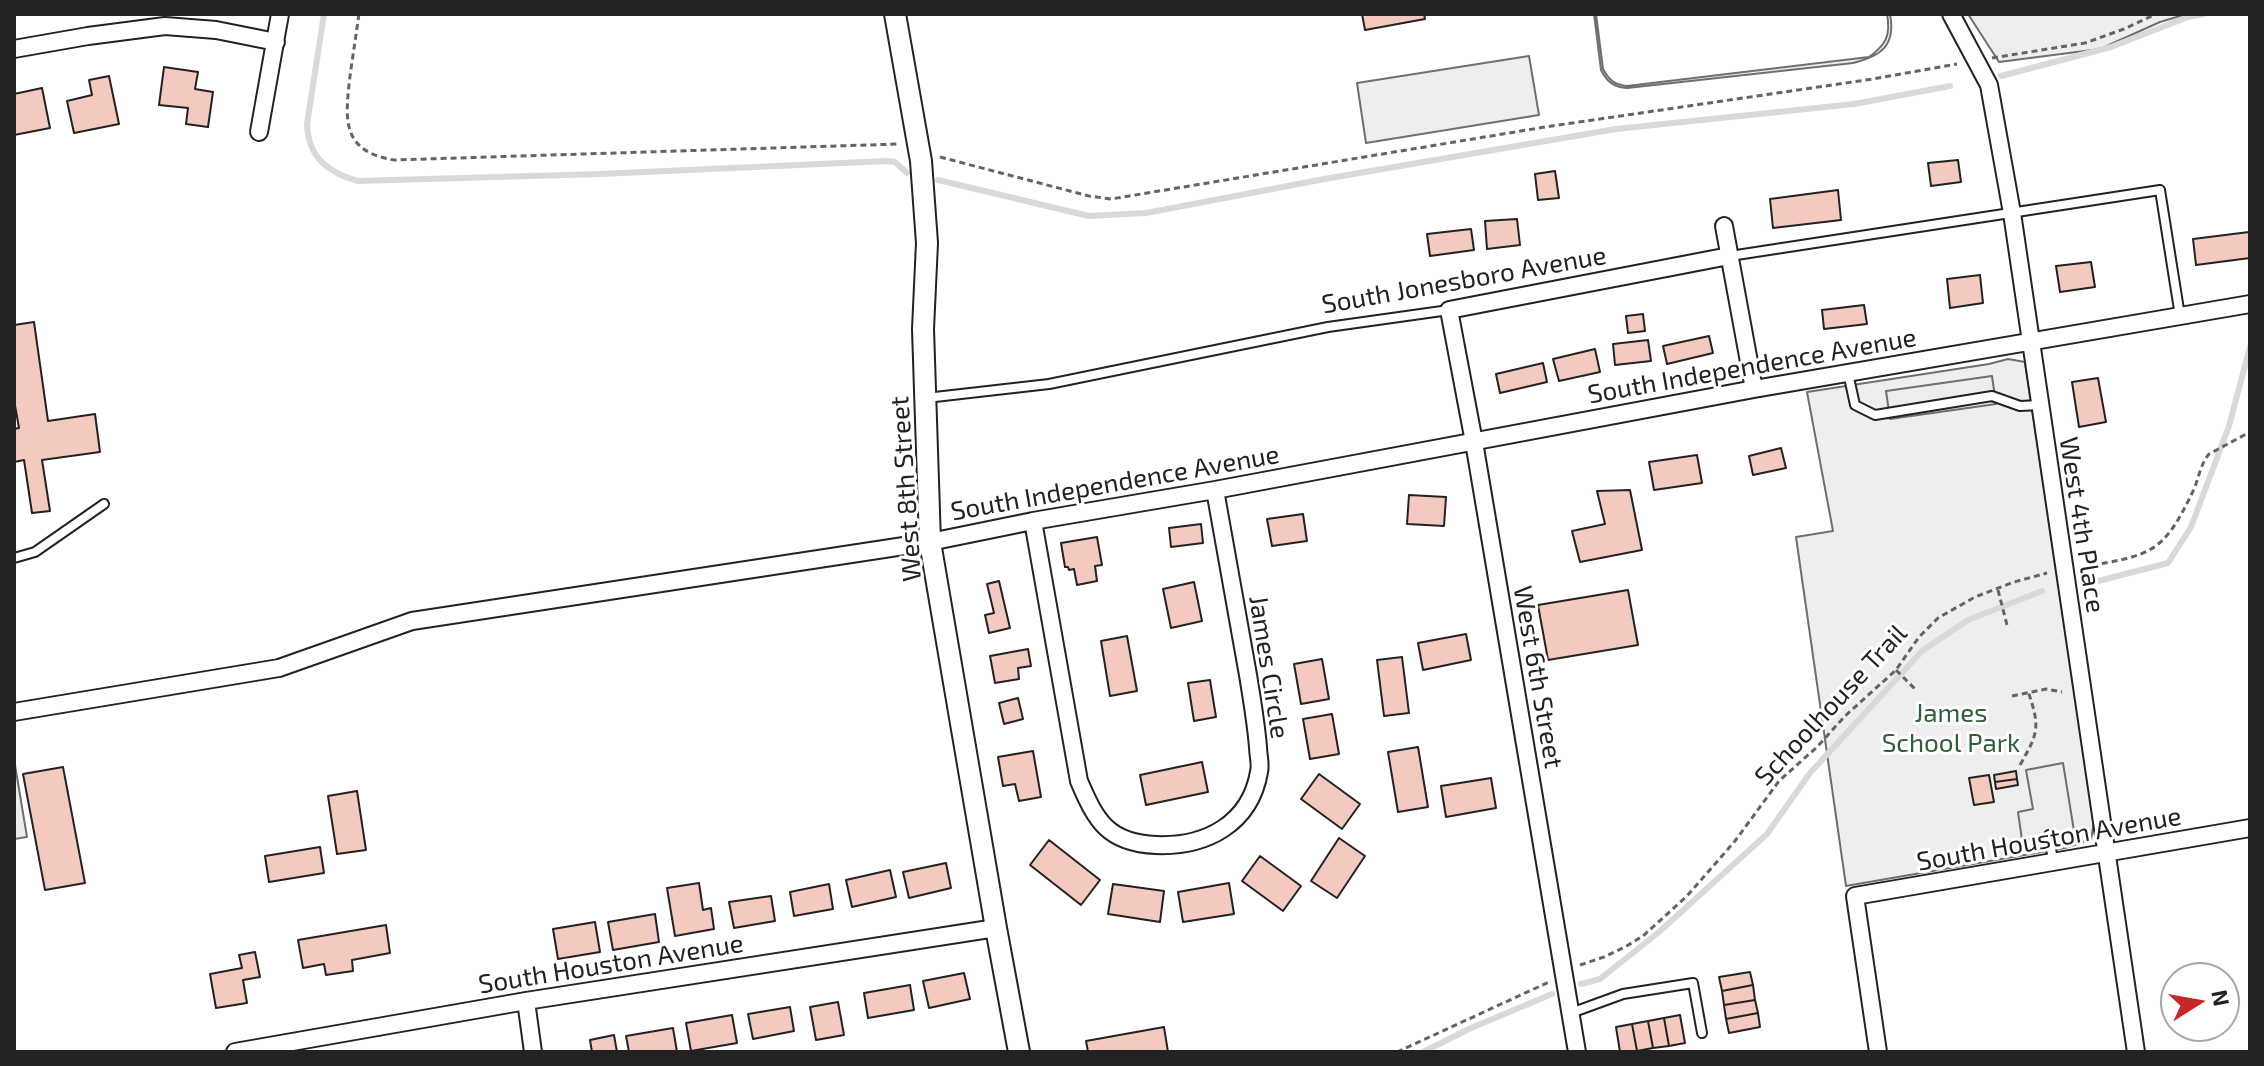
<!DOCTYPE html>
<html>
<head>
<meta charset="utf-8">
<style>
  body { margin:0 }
  #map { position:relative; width:2264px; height:1066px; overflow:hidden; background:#fff; font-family:"Exo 2",sans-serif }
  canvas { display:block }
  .frame { position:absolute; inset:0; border:16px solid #222; pointer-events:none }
  .north { position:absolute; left:2160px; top:962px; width:80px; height:80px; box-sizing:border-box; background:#fff; border:2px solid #a7a7a7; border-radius:50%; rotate:79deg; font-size:22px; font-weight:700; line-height:32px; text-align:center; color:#222 }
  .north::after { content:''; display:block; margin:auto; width:28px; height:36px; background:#c62828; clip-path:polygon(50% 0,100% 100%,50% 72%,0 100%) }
</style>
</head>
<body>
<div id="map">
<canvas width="2264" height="1066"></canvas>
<div class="frame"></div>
<div class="north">N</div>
</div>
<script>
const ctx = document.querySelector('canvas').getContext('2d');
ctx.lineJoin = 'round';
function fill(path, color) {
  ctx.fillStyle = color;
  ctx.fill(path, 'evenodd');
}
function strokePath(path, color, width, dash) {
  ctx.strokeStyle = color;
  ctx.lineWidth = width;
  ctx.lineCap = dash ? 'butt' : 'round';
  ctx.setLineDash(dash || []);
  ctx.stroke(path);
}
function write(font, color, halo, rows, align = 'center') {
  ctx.font = font + ' "Exo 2",sans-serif';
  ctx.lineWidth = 6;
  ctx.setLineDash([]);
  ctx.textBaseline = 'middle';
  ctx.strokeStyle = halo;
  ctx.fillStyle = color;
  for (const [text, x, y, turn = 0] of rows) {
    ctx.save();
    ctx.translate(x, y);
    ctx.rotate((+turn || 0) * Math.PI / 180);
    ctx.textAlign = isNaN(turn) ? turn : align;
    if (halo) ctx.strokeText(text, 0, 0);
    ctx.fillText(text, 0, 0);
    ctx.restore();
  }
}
const green = new Path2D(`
  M 1594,14 L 1596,14 L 1603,69 C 1609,80 1615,85 1627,86 L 1869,57 C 1886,45 1891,35 1887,14 L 1890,14 C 1896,46 1881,56 1853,63 L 1627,88 C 1614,87 1607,82 1601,70 Z
  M 1968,14 L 2187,14 L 2160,22 L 2100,49 L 1999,62 Z
  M 1529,56 L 1539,115 L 1366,143 L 1357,83 Z
  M 2008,359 L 2025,362 L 2094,821 L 2091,840 L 2065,848 L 1846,886 L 1796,537 L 1833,531 L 1807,392 L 1989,364 Z`);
fill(green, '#eee');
strokePath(green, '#6f6f6f', 2);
const parking = new Path2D(`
  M 1992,376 L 1996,404 L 1890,419 L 1886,391 Z
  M 14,759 L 27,837 L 14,839 Z
  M 2063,763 L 2074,831 L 2022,840 L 2018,812 L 2033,809 L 2026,770 Z`);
fill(parking, '#ededed');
strokePath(parking, '#6f6f6f', 2);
strokePath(new Path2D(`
  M 324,14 L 307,124 C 308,157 328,173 358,181 L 600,174 L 887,161 L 895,162 L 907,173
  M 2001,76 L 2111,47 L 2188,17 L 2204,14
  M 938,180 L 1089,216 L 1146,213 L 1330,178 L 1616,129 L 1854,104 L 1950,86
  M 2083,585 L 2168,563 L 2191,527 L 2229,426 L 2250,347
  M 1581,984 L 1600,979 L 1659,932 L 1767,834 L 1810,773 L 1922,651 L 1968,620 L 2042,591
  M 1423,1052 L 1471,1028 L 1552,994`), '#d9d9d9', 6);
const building = new Path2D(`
  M 1362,14 L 1424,14 L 1425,19 L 1365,30 Z
  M 164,67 L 198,72 L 195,89 L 213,92 L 208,127 L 186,124 L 188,108 L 159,105 Z
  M 109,76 L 119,124 L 74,133 L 67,101 L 92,95 L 89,80 Z
  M 42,88 L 50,128 L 14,135 L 14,94 Z
  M 1958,160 L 1961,182 L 1931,186 L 1928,163 Z
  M 1555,171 L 1559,198 L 1538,200 L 1535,174 Z
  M 1838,190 L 1841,220 L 1773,228 L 1770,199 Z
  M 1517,219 L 1520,245 L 1487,249 L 1485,221 Z
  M 1471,229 L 1474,250 L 1430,256 L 1427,234 Z
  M 2249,232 L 2250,258 L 2196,265 L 2193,239 Z
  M 2091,262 L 2095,287 L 2060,292 L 2056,266 Z
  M 1980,275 L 1983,303 L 1950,308 L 1947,279 Z
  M 1864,305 L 1867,324 L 1824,329 L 1822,310 Z
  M 1643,314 L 1645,331 L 1628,333 L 1626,316 Z
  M 34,322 L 48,421 L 95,414 L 100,452 L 42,460 L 50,511 L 32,513 L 24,460 L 14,462 L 14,429 L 19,428 L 14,400 L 14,325 Z
  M 1709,336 L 1713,353 L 1667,364 L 1663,346 Z
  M 1648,340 L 1651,361 L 1615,365 L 1613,344 Z
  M 1595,349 L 1600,372 L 1559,381 L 1553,359 Z
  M 1543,363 L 1547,382 L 1500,393 L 1496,374 Z
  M 2098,378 L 2106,422 L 2079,427 L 2072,382 Z
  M 1781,448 L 1786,468 L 1753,475 L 1749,456 Z
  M 1697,455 L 1702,483 L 1654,490 L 1649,462 Z
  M 1630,490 L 1642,550 L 1580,562 L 1572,531 L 1605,524 L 1597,491 Z
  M 1409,495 L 1446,497 L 1444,526 L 1407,524 Z
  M 1303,514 L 1307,541 L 1272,546 L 1267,519 Z
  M 1201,524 L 1203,543 L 1171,547 L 1169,528 Z
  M 1097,537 L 1102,565 L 1095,566 L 1097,581 L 1077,585 L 1074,569 L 1069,570 L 1068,567 L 1065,567 L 1061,543 Z
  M 999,581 L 1010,628 L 989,633 L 985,615 L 994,613 L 987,584 Z
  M 1194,582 L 1202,621 L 1171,628 L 1163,589 Z
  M 1628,590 L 1638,645 L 1548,660 L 1538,605 Z
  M 1466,634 L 1471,660 L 1423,670 L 1418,643 Z
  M 1127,636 L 1137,691 L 1110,696 L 1101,641 Z
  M 1028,649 L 1031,666 L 1018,668 L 1019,679 L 995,683 L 990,656 Z
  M 1402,657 L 1409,713 L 1384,716 L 1377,660 Z
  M 1322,659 L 1329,699 L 1301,704 L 1294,664 Z
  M 1210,680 L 1216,717 L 1194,721 L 1188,683 Z
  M 1018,698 L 1023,719 L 1004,724 L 999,703 Z
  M 1332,714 L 1339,754 L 1310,759 L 1303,719 Z
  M 1418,747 L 1428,807 L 1398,812 L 1388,752 Z
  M 1033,751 L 1041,797 L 1019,801 L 1015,784 L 1003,786 L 998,757 Z
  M 1202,762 L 1208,792 L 1146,805 L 1140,775 Z
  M 63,767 L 85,883 L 45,890 L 23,774 Z
  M 2016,771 L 2017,779 L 1995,782 L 1994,775 Z
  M 1319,774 L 1360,804 L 1342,829 L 1301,799 Z
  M 1989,775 L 1994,802 L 1974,805 L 1969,778 Z
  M 1491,778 L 1496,808 L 1446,817 L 1441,786 Z
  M 2017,779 L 2018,785 L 1996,789 L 1995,782 Z
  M 357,791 L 366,850 L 337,854 L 328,796 Z
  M 1339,838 L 1365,856 L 1337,898 L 1311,881 Z
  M 1049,840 L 1100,880 L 1081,905 L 1030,865 Z
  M 320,847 L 324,873 L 269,882 L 265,856 Z
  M 1260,856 L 1301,886 L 1283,911 L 1242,881 Z
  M 946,863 L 951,888 L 909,898 L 903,872 Z
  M 890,870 L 896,897 L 852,907 L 846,880 Z
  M 699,883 L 703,910 L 711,908 L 714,929 L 675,936 L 667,888 Z
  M 1229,883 L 1234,914 L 1183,922 L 1178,892 Z
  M 829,884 L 833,909 L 794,916 L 790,892 Z
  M 1113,884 L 1164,891 L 1160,922 L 1108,914 Z
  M 771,896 L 775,921 L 734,928 L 729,902 Z
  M 655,914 L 659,942 L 613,950 L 608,922 Z
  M 595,922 L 600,952 L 558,959 L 553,929 Z
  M 386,925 L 390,953 L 352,960 L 353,971 L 326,975 L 324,964 L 303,968 L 298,940 Z
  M 255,952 L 260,977 L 243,980 L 247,1003 L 216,1008 L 210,974 L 242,968 L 239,955 Z
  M 1750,972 L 1753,985 L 1722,991 L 1719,977 Z
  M 964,973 L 970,999 L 929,1008 L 923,981 Z
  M 910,985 L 914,1010 L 868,1018 L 864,993 Z
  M 1753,985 L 1755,1000 L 1724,1005 L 1722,991 Z
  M 1755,1000 L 1758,1013 L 1726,1019 L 1724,1005 Z
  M 838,1002 L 844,1035 L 816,1040 L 810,1007 Z
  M 790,1007 L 794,1031 L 753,1039 L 748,1014 Z
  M 1758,1013 L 1760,1027 L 1729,1033 L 1726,1019 Z
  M 732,1015 L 737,1043 L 691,1051 L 686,1023 Z
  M 1680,1015 L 1685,1043 L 1669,1046 L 1664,1018 Z
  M 1664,1018 L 1669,1046 L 1653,1048 L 1648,1021 Z
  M 1648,1021 L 1653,1048 L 1637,1051 L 1632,1024 Z
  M 1632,1024 L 1637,1051 L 1620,1052 L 1616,1027 Z
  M 1164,1027 L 1168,1052 L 1088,1052 L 1086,1041 Z
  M 673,1028 L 677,1052 L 629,1052 L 626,1036 Z
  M 614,1035 L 617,1052 L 592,1052 L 590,1040 Z`);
fill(building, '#f3c9c0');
strokePath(building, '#222', 2);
const service = new Path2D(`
  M 1730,256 L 2160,190 L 2180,316
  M 1848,373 L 1855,405 L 1875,415 L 1992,396 L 2020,406 L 2040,405
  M 926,398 L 1049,384 L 1328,327 L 1449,310
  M 14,558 L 35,552 L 104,504
  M 2049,835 L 2053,861
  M 1571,1013 L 1623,994 L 1693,983 L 1702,1033`);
const minor = new Path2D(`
  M 1951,14 L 1989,85 L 2012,213 L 2136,1052
  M 14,49 L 88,36 L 165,26 L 216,30 L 276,42
  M 259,132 L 280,14
  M 1724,226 L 1754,389
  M 1033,521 L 1079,781 C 1096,821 1108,843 1156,845 C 1206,847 1250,824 1259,772 C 1261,764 1258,755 1258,747 C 1256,723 1252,699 1248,675 C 1237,613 1226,551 1215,490
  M 14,712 L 279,668 L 412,621 L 930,542 L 1033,521 L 1215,490 L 1754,389 L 2250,304
  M 526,1001 L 533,1052
  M 235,1052 L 526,1001 L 996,928
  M 1577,1052 L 1474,442 L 1449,310 L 1729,256
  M 1878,1052 L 1855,896 L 2250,828`);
const tertiary = new Path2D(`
  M 895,14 L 921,161 L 927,243 L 923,329 L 930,542 L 996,928 L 1019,1052`);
strokePath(service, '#222', 12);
strokePath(minor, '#222', 20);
strokePath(tertiary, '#222', 24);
strokePath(new Path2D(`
  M 359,14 C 356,35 353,55 350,76 C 345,120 341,151 394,160 L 899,144
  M 1992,58 L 2085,43 L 2124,29 L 2156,14
  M 940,157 L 1089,196 L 1111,199 L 1545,127 L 1873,79 L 1957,64
  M 2082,567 C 2151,555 2163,555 2194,489 C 2199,477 2201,463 2209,454 L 2250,432
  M 1998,590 L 2007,625
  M 1896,670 L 1916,690
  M 2012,696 L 2046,689 L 2062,692
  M 2020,765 C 2039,732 2040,727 2028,691
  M 1580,965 L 1604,957 L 1625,947 L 1643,936 L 1687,896 L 1735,841 L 1779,781 L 1817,747 L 1845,716 L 1896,670 L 1919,637 L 1938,618 L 1975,597 L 2014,582 L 2047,573
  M 1397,1052 L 1549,982`), '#646464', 3, [6, 4]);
strokePath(service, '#fff', 8);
strokePath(minor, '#fff', 16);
strokePath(tertiary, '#fff', 20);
write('26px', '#222', '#fff', [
  ["South Jonesboro Avenue",1464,280,-10],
  ["South Independence Avenue",1752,366,-10],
  ["South Independence Avenue",1115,483,-10],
  ["West 8th Street",906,489,-94],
  ["West 4th Place",2082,525,81],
  ["James Circle",1269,667,81],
  ["West 6th Street",1538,677,80],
  ["Schoolhouse Trail",1831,705,-47],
  ["South Houston Avenue",2049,839,-10],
  ["South Houston Avenue",611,964,-9]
]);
write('26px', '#2f5e38', '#fff', [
  ["James",1951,713],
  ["School Park",1951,743]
]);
</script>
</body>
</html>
